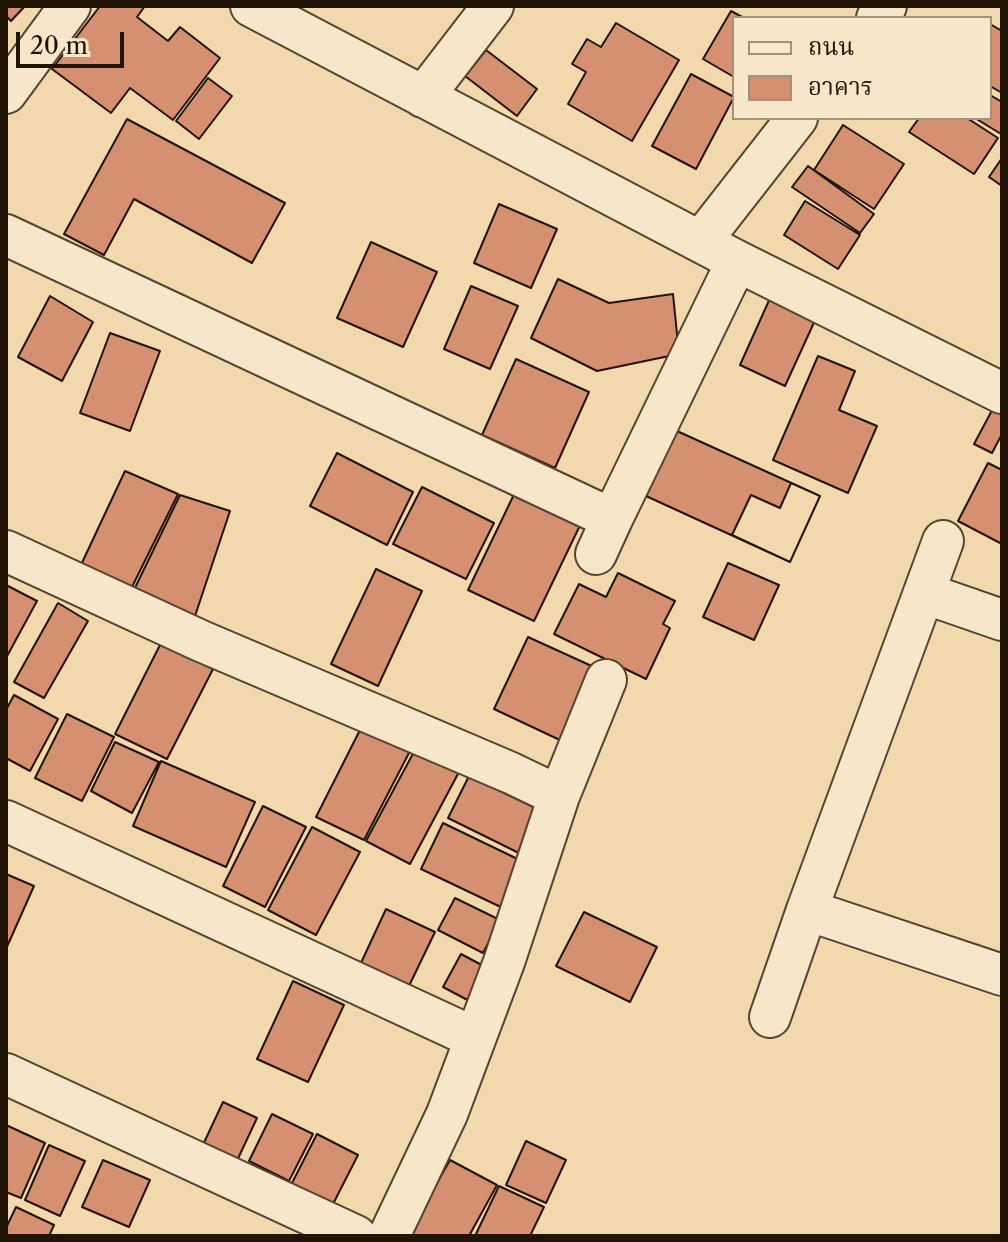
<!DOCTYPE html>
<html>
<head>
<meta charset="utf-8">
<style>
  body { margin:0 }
  #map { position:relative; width:1008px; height:1242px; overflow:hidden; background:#f2d8ad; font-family:"Libre Caslon Text","Noto Serif Thai",serif }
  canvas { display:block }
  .frame { position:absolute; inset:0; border:8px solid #221404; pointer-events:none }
  .legend { position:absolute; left:732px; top:16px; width:260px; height:104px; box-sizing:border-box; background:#f7e6ca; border:2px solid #a2927b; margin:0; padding:10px 14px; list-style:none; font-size:24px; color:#221404 }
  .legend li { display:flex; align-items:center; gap:16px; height:40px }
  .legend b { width:40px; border:2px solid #a2927b }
  .scale { position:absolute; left:16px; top:32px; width:108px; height:36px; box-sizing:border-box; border:4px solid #221404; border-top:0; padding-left:10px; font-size:24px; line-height:28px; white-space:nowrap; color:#221404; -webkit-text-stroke:6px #f7e6ca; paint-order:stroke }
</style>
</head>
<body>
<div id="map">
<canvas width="1008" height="1242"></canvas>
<div class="frame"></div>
<ul class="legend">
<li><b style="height:10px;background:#f7e6ca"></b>ถนน</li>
<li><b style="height:22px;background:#d58f71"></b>อาคาร</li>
</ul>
<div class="scale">20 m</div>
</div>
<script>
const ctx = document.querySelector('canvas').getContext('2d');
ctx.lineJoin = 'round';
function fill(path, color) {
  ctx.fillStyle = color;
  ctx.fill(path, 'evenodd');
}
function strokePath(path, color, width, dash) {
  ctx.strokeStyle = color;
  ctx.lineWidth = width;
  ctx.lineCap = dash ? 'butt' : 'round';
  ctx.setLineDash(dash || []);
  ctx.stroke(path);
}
const building = new Path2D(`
  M 6,6 L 25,6 L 11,21 L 6,16 Z
  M 100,6 L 145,6 L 137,17 L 168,41 L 180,27 L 220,58 L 173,120 L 130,88 L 111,113 L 52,69 Z
  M 731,11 L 744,18 L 734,18 L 734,77 L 703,59 Z
  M 616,23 L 679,60 L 632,141 L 568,104 L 586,72 L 572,64 L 587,39 L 601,47 Z
  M 990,24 L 1002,31 L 1002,93 L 990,86 Z
  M 486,50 L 537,89 L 517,116 L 465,76 Z
  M 691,74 L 734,97 L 696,169 L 652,146 Z
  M 208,78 L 232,96 L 199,139 L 176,121 Z
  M 990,95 L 1002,102 L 1001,134 L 975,118 L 990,118 Z
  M 919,118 L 967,118 L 998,138 L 974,174 L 909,132 Z
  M 127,119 L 285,203 L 252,263 L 134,199 L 104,255 L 64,234 Z
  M 843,125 L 904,164 L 874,209 L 814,170 Z
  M 1002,158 L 1002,186 L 989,177 Z
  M 808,166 L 874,214 L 860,233 L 792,187 Z
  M 805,201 L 860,235 L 838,269 L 784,235 Z
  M 499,204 L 557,229 L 531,288 L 474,263 Z
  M 371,242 L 437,272 L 403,347 L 337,318 Z
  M 558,279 L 609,303 L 673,294 L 679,354 L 597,371 L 531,338 Z
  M 471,286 L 518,306 L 490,369 L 444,349 Z
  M 50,296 L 93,322 L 62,381 L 18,357 Z
  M 771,296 L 817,316 L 785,386 L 740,365 Z
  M 110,333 L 160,351 L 130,431 L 80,413 Z
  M 818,356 L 855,371 L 839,410 L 877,426 L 848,493 L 773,460 Z
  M 516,359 L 589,392 L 555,468 L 482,435 Z
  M 997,401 L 1002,404 L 1002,434 L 992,453 L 974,444 Z
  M 677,431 L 820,496 L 790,562 L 646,496 Z
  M 337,453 L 413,492 L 387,545 L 310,506 Z
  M 988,463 L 1002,470 L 1002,544 L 958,521 Z
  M 125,471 L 178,494 L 130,591 L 80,567 Z
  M 791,483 L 820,496 L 790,562 L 732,535 L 751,495 L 780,508 Z
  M 519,484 L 585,515 L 534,621 L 468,590 Z
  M 422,487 L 494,523 L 466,579 L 393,544 Z
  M 180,495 L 230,511 L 194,619 L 132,594 Z
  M 728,563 L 779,585 L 754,640 L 703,617 Z
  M 376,569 L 422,591 L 378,686 L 331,664 Z
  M 618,573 L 675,601 L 663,624 L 670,628 L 646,679 L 554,634 L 579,584 L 606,597 Z
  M 6,585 L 37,601 L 6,658 Z
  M 58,603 L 88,621 L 44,698 L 14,682 Z
  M 528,637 L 596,668 L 562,741 L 494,709 Z
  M 161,643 L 213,669 L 167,759 L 115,734 Z
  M 14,695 L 58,719 L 30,771 L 6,758 L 6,710 Z
  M 67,714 L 114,737 L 82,801 L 35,778 Z
  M 362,726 L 410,751 L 364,840 L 316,817 Z
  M 115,742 L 159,762 L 132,813 L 91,791 Z
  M 416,748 L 459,772 L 410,864 L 366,841 Z
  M 161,761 L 255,802 L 226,867 L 133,826 Z
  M 469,776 L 548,814 L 527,857 L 448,818 Z
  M 263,806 L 306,827 L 265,907 L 223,886 Z
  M 443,823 L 530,865 L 507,910 L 421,869 Z
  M 312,827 L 360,852 L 316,935 L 268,910 Z
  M 6,874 L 34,886 L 6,949 Z
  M 455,898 L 500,920 L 483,953 L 438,930 Z
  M 386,909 L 435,932 L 408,988 L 360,965 Z
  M 584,912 L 657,947 L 630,1002 L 556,966 Z
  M 461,954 L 493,971 L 475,1004 L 443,987 Z
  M 293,981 L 344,1005 L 308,1082 L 257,1059 Z
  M 223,1102 L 257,1118 L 235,1165 L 201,1149 Z
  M 272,1114 L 313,1134 L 289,1181 L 249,1161 Z
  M 6,1125 L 45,1143 L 21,1198 L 6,1192 Z
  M 317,1134 L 358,1155 L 332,1206 L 291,1185 Z
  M 526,1141 L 566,1160 L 546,1203 L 506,1185 Z
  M 49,1145 L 85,1161 L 60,1216 L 25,1200 Z
  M 103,1160 L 150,1180 L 129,1227 L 82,1207 Z
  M 450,1160 L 497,1185 L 469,1236 L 407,1236 Z
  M 499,1186 L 544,1207 L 530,1236 L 475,1236 Z
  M 16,1207 L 54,1225 L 49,1236 L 6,1236 L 6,1228 Z`);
fill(building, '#d58f71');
strokePath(building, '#221404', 2);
const minor = new Path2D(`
  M 251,6 L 737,261 L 1002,393
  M 877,18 L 886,6
  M 6,93 L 70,6
  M 423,97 L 493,6
  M 6,235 L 612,519 L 737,261
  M 701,241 L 797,118
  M 6,551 L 201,641 L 511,773 L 559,796 L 504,962 L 447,1114 L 389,1236
  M 596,554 L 612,519
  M 924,593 L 1002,620
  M 559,796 L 606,680
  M 6,821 L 475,1038
  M 807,910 L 943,541
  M 770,1017 L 807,910 L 1002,975
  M 6,1074 L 356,1236`);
strokePath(minor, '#56452e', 44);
strokePath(minor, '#f7e6ca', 40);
</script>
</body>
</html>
